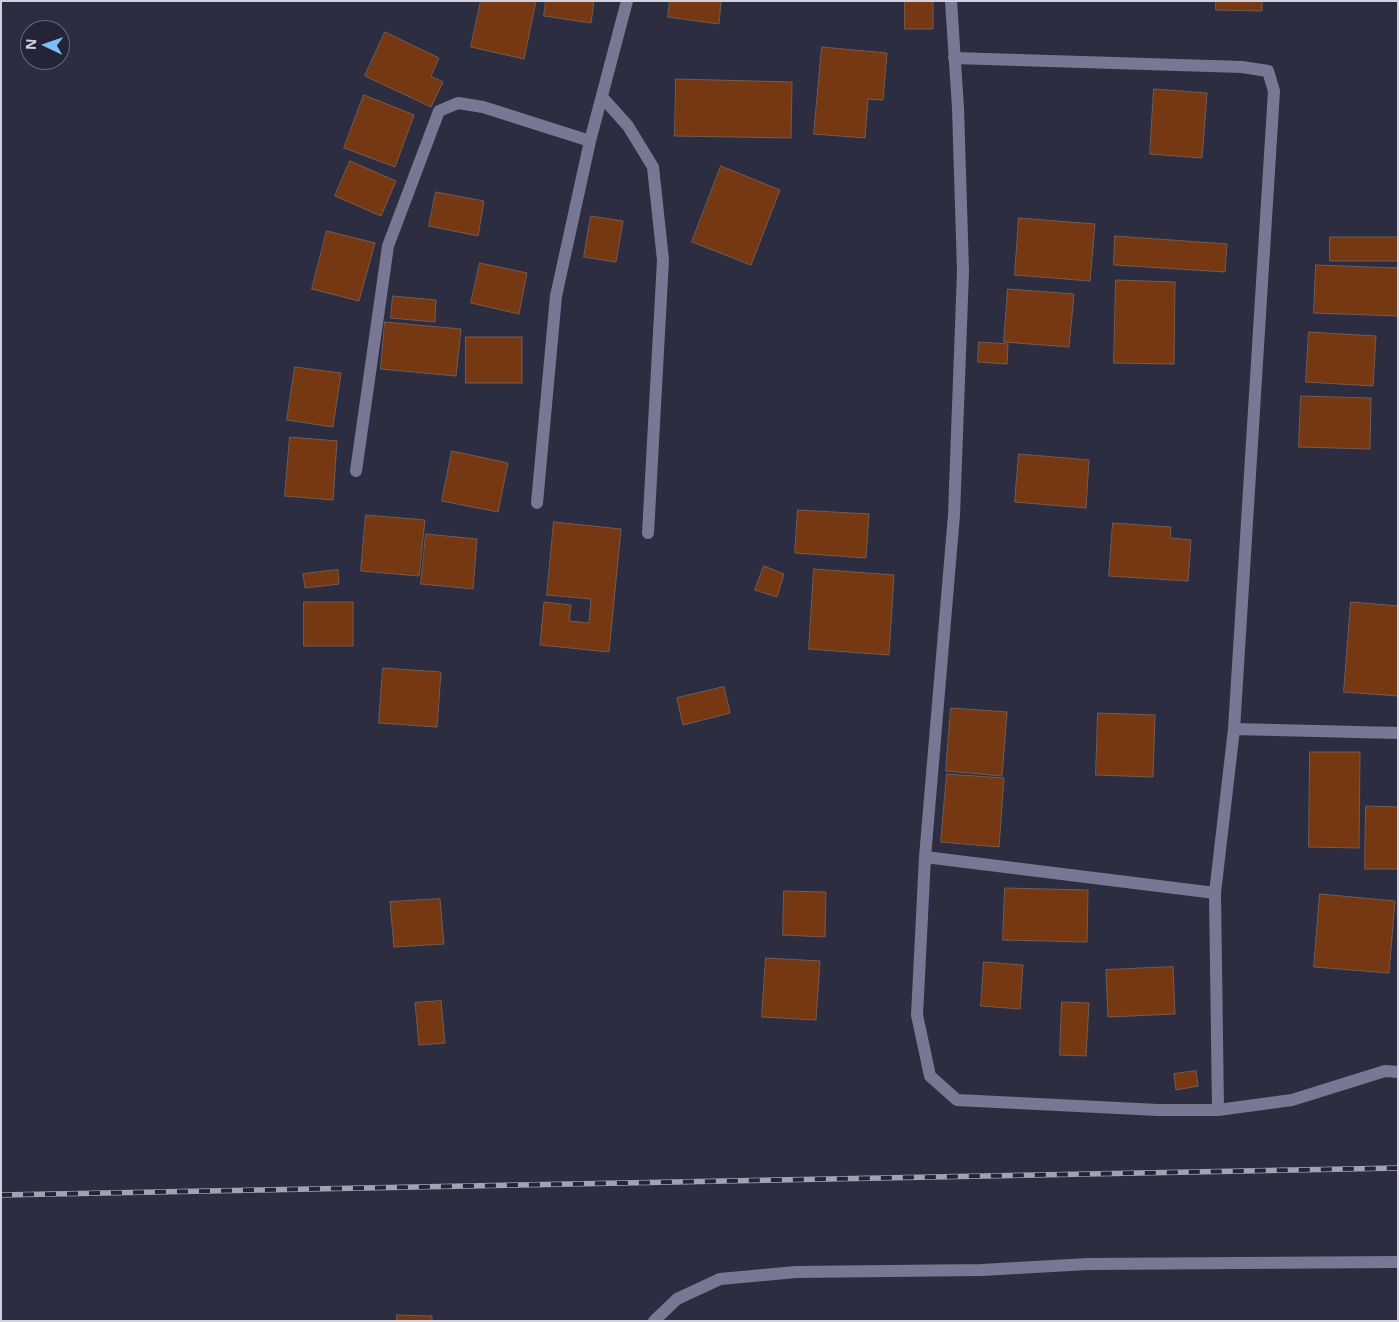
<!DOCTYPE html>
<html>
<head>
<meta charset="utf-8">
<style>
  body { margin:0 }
  #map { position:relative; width:1399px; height:1322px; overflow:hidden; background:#2d2d41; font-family:"Open Sans",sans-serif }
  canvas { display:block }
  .frame { position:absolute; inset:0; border:2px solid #d2d2df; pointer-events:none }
  .north { position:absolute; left:20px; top:20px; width:50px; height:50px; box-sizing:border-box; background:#242337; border:1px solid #6a697a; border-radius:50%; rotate:273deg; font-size:14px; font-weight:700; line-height:20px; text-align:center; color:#d2d2df }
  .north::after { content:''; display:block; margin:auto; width:18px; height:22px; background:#7bbef8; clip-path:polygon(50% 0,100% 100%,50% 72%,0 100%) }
</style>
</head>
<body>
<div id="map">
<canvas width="1399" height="1322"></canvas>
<div class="frame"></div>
<div class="north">N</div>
</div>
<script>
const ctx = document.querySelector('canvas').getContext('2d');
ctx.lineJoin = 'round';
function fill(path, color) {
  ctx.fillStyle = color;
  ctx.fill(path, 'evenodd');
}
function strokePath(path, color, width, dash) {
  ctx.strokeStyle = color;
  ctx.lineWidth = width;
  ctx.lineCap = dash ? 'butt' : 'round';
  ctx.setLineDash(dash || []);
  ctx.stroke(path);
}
const building = new Path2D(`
  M 481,1 L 536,1 L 524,59 L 471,47 Z
  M 546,1 L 594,1 L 591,23 L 544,16 Z
  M 670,1 L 721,1 L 719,24 L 668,17 Z
  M 905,1 L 933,1 L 933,29 L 905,29 Z
  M 1216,1 L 1262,1 L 1262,11 L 1216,10 Z
  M 385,32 L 439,58 L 431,76 L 443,82 L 431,107 L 365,76 Z
  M 822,47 L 887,53 L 883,100 L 868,99 L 865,138 L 814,134 Z
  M 676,79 L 792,82 L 791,138 L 675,136 Z
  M 1154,89 L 1207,93 L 1202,158 L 1150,154 Z
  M 364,95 L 414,115 L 395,167 L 344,148 Z
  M 350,161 L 396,181 L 381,216 L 335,196 Z
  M 721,166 L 780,190 L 751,265 L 692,242 Z
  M 436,192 L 484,201 L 478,236 L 429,226 Z
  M 591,216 L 623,221 L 616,262 L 584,257 Z
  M 1019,218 L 1095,224 L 1090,281 L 1015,275 Z
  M 327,231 L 375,243 L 359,301 L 312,289 Z
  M 1115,236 L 1227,244 L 1225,272 L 1114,265 Z
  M 1330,237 L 1398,237 L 1398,261 L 1330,261 Z
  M 480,263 L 527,273 L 519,314 L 471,303 Z
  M 1316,265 L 1398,268 L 1398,316 L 1314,313 Z
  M 1116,280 L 1175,282 L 1174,364 L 1114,363 Z
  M 1008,289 L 1074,294 L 1069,347 L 1004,342 Z
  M 393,296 L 436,300 L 435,322 L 391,318 Z
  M 385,322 L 461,329 L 456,376 L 381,369 Z
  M 1309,332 L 1376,336 L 1373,386 L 1306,382 Z
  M 466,337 L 522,337 L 522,383 L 466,383 Z
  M 979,342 L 1008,344 L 1007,364 L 978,362 Z
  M 295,367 L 341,373 L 333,427 L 287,420 Z
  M 1301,396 L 1371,398 L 1370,449 L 1299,447 Z
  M 290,437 L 337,441 L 333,500 L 285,496 Z
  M 452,451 L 508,463 L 498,512 L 442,501 Z
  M 1019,454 L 1089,460 L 1086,508 L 1015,502 Z
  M 798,510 L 869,514 L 866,558 L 795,553 Z
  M 366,515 L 425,520 L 419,576 L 361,571 Z
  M 554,522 L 621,529 L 609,652 L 540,645 L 544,602 L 571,605 L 569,621 L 589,623 L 591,599 L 547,595 Z
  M 1113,523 L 1171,527 L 1170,538 L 1191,540 L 1188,581 L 1109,576 Z
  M 426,534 L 477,539 L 473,589 L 421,584 Z
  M 764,566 L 784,574 L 777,597 L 755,590 Z
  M 814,569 L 894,575 L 889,655 L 809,649 Z
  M 338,570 L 339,584 L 305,588 L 303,574 Z
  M 304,602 L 353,602 L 353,646 L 304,646 Z
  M 1351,602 L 1398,606 L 1398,696 L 1344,692 Z
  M 383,668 L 441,672 L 437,727 L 379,723 Z
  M 724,687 L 730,713 L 683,725 L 677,698 Z
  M 951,708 L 1007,712 L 1002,776 L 946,771 Z
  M 1098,713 L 1155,715 L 1153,777 L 1096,775 Z
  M 1310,752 L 1360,752 L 1359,848 L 1309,847 Z
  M 947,774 L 1004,778 L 999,847 L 941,842 Z
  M 1366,806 L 1398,807 L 1398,869 L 1365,869 Z
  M 1005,888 L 1088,890 L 1087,942 L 1003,940 Z
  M 784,891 L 826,892 L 825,937 L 783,935 Z
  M 1320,894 L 1395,901 L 1389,973 L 1314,967 Z
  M 440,899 L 444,944 L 394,947 L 390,902 Z
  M 766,958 L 820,961 L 816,1020 L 762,1017 Z
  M 984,962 L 1023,965 L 1020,1009 L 981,1006 Z
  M 1173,967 L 1175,1014 L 1108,1017 L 1106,970 Z
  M 441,1001 L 445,1043 L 419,1045 L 415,1003 Z
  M 1062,1002 L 1089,1003 L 1086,1056 L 1060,1055 Z
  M 1196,1071 L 1198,1086 L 1176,1090 L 1174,1074 Z
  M 397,1315 L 432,1316 L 432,1321 L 397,1321 Z`);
fill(building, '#753812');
strokePath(building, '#745c50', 1);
strokePath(new Path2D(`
  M 951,1 L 958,108 L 963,271 L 954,515 L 925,857 L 917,1015 L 930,1076 L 957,1100 L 1158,1110 L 1218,1110 L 1292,1100 L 1385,1071 L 1398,1072
  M 954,58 L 1242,67 L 1268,71 L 1274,91 L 1234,729 L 1215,893 L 1218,1110
  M 602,97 L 628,126 L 653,167 L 663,260 L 648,533
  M 356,471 L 388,246 L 439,111 L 458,103 L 483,107 L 590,141
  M 537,503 L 556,296 L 590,141 L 627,1
  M 1234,729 L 1398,733
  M 925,857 L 1215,893
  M 654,1321 L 677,1299 L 720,1279 L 796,1272 L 982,1270 L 1088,1264 L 1398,1262`), '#787895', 12);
const rail = new Path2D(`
  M 1,1195 L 1398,1168`);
strokePath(rail, '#a2a2b1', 5.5);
strokePath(rail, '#242337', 4, [11]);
</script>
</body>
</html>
